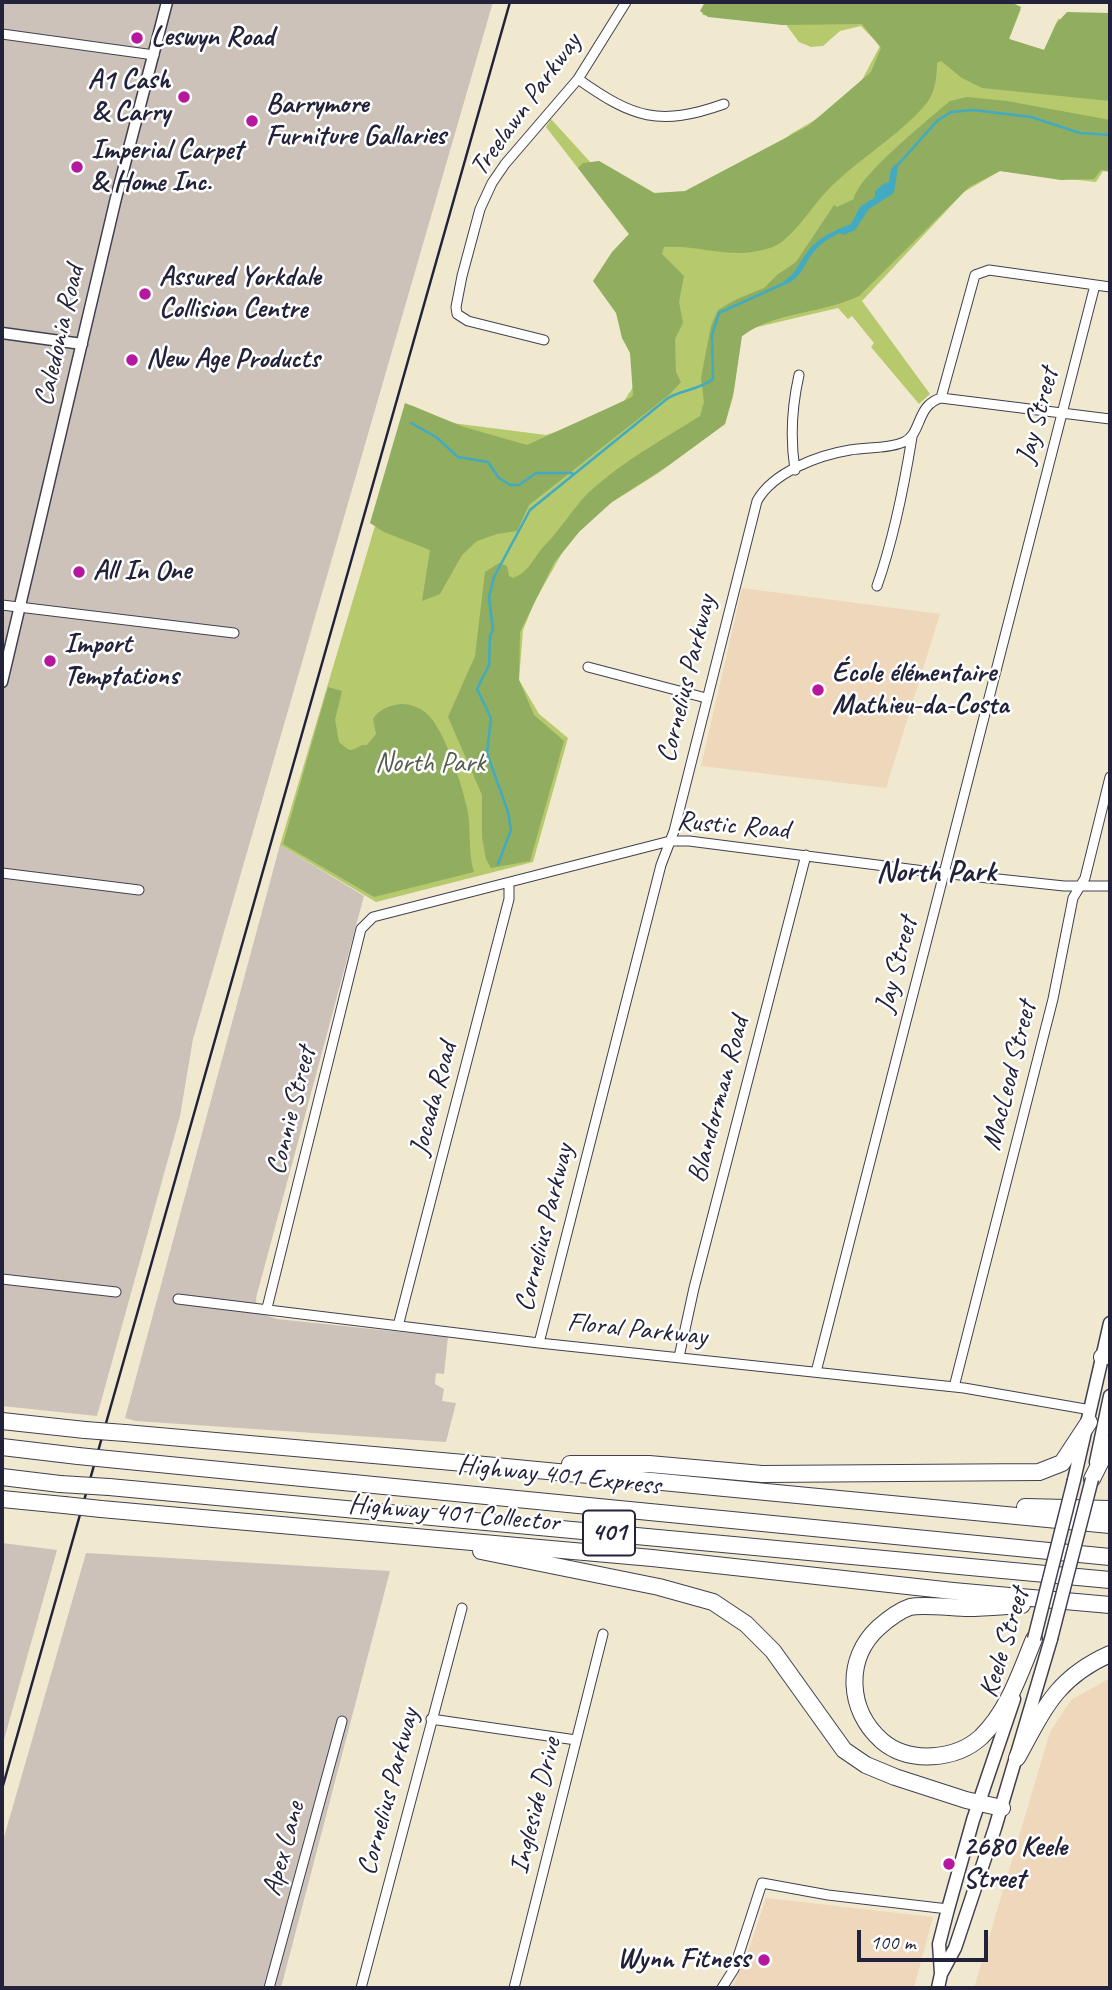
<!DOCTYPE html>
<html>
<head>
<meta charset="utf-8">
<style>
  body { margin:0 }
  #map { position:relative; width:1112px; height:1990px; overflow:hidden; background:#f0e9d0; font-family:Caveat,sans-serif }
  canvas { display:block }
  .frame { position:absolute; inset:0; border:4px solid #22223b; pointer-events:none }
  .scale { position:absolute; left:857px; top:1930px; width:131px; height:32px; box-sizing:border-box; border:4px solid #22223b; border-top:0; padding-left:9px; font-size:21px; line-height:24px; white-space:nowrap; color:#22223b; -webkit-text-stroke:5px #fff; paint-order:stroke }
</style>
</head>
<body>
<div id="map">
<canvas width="1112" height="1990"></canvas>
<div class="frame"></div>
<div class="scale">100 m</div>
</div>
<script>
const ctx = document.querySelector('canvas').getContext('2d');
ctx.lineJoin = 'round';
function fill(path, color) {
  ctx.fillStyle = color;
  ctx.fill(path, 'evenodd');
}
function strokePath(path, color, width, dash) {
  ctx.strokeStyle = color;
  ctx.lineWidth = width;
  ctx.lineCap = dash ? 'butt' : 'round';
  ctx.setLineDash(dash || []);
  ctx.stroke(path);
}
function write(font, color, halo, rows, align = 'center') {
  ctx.font = font + ' Caveat,sans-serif';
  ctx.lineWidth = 5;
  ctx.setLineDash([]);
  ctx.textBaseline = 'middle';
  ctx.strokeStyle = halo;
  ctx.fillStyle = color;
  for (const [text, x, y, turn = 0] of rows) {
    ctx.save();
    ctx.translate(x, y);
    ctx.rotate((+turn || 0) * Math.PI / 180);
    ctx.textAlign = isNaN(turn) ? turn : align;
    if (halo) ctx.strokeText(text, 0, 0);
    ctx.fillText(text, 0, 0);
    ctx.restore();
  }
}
fill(new Path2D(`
  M 742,588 L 940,614 L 886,788 L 701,766 Z
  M 1110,1678 L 1110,1988 L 974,1988 L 1050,1732 L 1071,1700 Z
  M 766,1898 L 933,1917 L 914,1988 L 732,1988 L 749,1949 Z`), '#eed7bb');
fill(new Path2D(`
  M 2,2 L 493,2 L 193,1039 L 180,1116 L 97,1416 L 2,1406 Z
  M 280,845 L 364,896 L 256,1298 L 257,1312 L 277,1319 L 448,1337 L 444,1374 L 436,1373 L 435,1384 L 444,1389 L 442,1401 L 456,1403 L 446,1442 L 136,1421 L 125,1418 Z
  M 2,1543 L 57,1550 L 2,1747 Z
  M 86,1553 L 390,1571 L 281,1988 L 2,1988 L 2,1844 Z`), '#ccc2b9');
fill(new Path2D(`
  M 708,2 L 999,2 L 1021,9 L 1009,39 L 1044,50 L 1058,19 L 1110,21 L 1110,172 L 1103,171 L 1096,182 L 1000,171 L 964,192 L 862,301 L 930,394 L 919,404 L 871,347 L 874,343 L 852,316 L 848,319 L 838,308 L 753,328 L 741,337 L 733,397 L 725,424 L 657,474 L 593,514 L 562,553 L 535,601 L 523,630 L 519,680 L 539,714 L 568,738 L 533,862 L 376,902 L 280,845 L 411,405 L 452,423 L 546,435 L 579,424 L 624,401 L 641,375 L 629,234 L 546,127 L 551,119 L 592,164 L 599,161 L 677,206 L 746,170 L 791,134 L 853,97 L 880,46 L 861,26 L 840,31 L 823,46 L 811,47 L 799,42 L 784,22 L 702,15 Z`), '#b6c96c');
fill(new Path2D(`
  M 705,2 L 1011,2 L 1021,7 L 1009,39 L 1044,50 L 1056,24 L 1067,12 L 1110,13 L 1110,101 L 982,88 L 962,78 L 941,61 L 937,63 C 937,77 935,93 926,104 C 897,138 856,160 826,192 C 811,207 791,242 770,248 C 730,261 701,244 664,247 L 662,254 L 684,276 L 679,302 L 683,323 L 675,339 L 676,372 L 681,382 L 670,394 L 529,505 L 517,531 L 497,534 L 477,541 L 462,555 L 440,594 L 422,601 L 430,550 L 384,532 L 370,523 L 405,403 L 464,427 L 527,445 L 630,398 L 633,395 L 630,353 L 622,338 L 616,313 L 593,281 L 612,252 L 629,234 L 578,168 L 583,163 L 599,161 L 654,193 L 685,191 L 808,126 L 871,72 L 881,48 L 862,24 L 782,25 L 708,17 L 700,11 Z
  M 967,97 L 1007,101 L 1110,120 L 1110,171 L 1101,170 L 1094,179 L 1061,180 L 1000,171 L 969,187 L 859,296 C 822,314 776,311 742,336 L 734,390 L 725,424 L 669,465 L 612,502 L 579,532 L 554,563 L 520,632 L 519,680 L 534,715 L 564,741 L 530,861 L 491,868 L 486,859 L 482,837 L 482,795 L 448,717 L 475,656 L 485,572 L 499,563 L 507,566 L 509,576 L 513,578 C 530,572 534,556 546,544 C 564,526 576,502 596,486 C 627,459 665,438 700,416 L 704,402 L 701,378 L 711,326 L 718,310 L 735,300 L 764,288 L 777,275 L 796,262 L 834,205 L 837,207 L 854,199 C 856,178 930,118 950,101 Z
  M 328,687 L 342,691 L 335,720 L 339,742 C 351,752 349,752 362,745 L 367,745 L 376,734 L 373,719 C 378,710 390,705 401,704 C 410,704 419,707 426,713 C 444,727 464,790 468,813 C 471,832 468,854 474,872 L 374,897 L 283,844 Z`), '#90ad60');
fill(new Path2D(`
  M 896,164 L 898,167 L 894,193 L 869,209 L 855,230 L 843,235 L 840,233 C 829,238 821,243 813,253 C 802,267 802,278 784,285 L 783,282 C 796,274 799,263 808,251 C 820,236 834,231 851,224 L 860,207 L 875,197 L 875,191 L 885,183 L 889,182 L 891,169 Z`), '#42abc2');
strokePath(new Path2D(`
  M 896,167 L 937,121 L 951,112 L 973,110 L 1015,115 L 1031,117 L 1080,133 L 1110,135
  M 411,423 L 436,437 L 458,457 L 488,462 L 499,478 L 510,485 L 519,485 L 536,473 L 572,473
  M 498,864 L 511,830 L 508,812 L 487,753 L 491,718 L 477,689 L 489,665 L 490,636 L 493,630 L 489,597 L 494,577 L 530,510 L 668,398 C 682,390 701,389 713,379 L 712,335 L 719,313 L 785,283`), '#42abc2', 2.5);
const minor = new Path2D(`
  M 2,34 L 154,55
  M 578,79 C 633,118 659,127 724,104
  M 544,340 L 468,321 L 457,314 L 456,307 L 462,276 L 480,209 L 492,183 L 505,164 L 578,79 L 626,2
  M 941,398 L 1110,419
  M 795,470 C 790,438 792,406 799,375
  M 877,586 C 894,538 904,487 912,437
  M 2,605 L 234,633
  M 588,667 L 706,698
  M 2,873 L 139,890
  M 2,1279 L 116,1292
  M 178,1299 L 539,1343 L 964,1388 L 1091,1410
  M 267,1308 L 361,929 L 373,917 L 670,841 L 689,841 L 932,872 L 1064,886 L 1110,886
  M 398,1326 L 509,899 L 509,883
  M 539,1343 L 661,865 L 674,831 L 757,501 C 773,472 819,455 850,450 C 868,447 888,449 904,442 C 922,434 916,405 941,398 L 975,275 L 989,270 L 1110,287
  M 679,1357 L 694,1288 L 806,855
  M 816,1372 L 1095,285
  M 954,1387 L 1053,999 L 1073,898 L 1085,878 L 1110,777
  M 431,1719 L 576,1740
  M 269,1988 L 342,1721
  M 361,1988 L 462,1608
  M 514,1988 L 603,1634
  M 722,1988 L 734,1969 L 762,1883 L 828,1895 L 948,1909`);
const tertiary = new Path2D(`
  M 2,333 L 82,344
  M 2,682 L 116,198 L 167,2`);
const secondary = new Path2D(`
  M 1096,1462 L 1110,1396
  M 1074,1480 L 1110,1323
  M 941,1973 L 939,1944 L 948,1909 L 973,1820 L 1014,1699
  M 938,1988 L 941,1974 L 955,1948 L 995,1828 L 1051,1639`);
const motorway = new Path2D(`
  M 1102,1357 L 1110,1355
  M 2,1421 L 85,1430
  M 125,1433 L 464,1463 L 1110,1525
  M 2,1447 L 78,1456
  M 118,1460 L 1110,1557
  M 570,1464 L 649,1464 L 762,1474 L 1039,1472 L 1062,1463 L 1089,1422
  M 2,1477 L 60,1484
  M 1092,1479 L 1110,1443
  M 109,1487 L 1110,1580
  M 2,1499 L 64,1505
  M 1025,1507 L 1110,1509
  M 101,1509 L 652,1558 L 953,1591 L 1110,1605
  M 481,1551 L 659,1587 L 713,1602 L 746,1624 L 773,1651 L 844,1750 L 866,1765 L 895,1777 L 966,1800 L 1002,1808
  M 1022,1605 C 1004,1606 986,1608 968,1608 C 954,1608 922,1604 910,1607 C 898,1611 887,1620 878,1628 C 845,1659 847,1710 882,1741 C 909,1764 956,1760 981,1737 C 1008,1711 1020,1673 1034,1639
  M 1017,1758 C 1044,1709 1056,1678 1110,1654`);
strokePath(minor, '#414051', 11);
strokePath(tertiary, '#414051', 13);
strokePath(secondary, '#414051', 15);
strokePath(motorway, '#414051', 18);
strokePath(minor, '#fff', 9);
strokePath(tertiary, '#fff', 10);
strokePath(secondary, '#fff', 12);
strokePath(motorway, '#fff', 16);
strokePath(new Path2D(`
  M 2,1789 L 510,2`), '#22223b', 2.5);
const secondaryBridge = new Path2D(`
  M 1034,1639 L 1074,1480
  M 1051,1639 L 1092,1479`);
const motorwayBridge = new Path2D(`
  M 85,1430 L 125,1433
  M 78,1456 L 118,1460
  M 60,1484 L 109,1487
  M 64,1505 L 101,1509`);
strokePath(secondaryBridge, '#414051', 15, []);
strokePath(motorwayBridge, '#414051', 18, []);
strokePath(secondaryBridge, '#fff', 12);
strokePath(motorwayBridge, '#fff', 16);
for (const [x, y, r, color] of [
  [137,38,7,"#b5179e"],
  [184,97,7,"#b5179e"],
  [252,121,7,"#b5179e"],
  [77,167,7,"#b5179e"],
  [145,294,7,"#b5179e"],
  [132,360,7,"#b5179e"],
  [79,572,7,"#b5179e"],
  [50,661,7,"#b5179e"],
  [818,690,7,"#b5179e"],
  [949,1864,7,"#b5179e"],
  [764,1960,7,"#b5179e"]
]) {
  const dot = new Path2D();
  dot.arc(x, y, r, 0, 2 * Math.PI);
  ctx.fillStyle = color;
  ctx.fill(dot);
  strokePath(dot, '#fff', 2.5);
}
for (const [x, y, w] of [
  [609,1533,52]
]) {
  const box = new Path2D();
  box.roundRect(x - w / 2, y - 22.5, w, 45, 5);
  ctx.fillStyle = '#fff';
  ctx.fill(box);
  strokePath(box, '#22223b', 2);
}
write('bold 26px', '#22223b', null, [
  ["401",609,1533]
]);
write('bold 28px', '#22223b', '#fff', [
  ["Leswyn Road",151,38],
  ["A1 Cash",170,81,"right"],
  ["& Carry",170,113,"right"],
  ["Barrymore",266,105],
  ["Furniture Gallaries",266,137],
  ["Imperial Carpet",91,151],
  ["& Home Inc.",91,183],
  ["Assured Yorkdale",159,278],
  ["Collision Centre",159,310],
  ["New Age Products",146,360],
  ["All In One",93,572],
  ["Import",64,645],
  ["Temptations",64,677],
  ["École élémentaire",832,674],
  ["Mathieu-da-Costa",832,706],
  ["2680 Keele",963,1848],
  ["Street",963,1880],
  ["Wynn Fitness",750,1960,"right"]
], 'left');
write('28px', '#22223b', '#fff', [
  ["Treelawn Parkway",526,105,-54],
  ["Caledonia Road",60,336,-77],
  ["Jay Street",1038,416,-75],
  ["Cornelius Parkway",687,679,-76],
  ["Rustic Road",733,826,5],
  ["Jay Street",897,965,-75],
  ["MacLeod Street",1010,1076,-76],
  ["Jocada Road",434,1099,-75],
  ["Blandorman Road",719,1100,-75],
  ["Connie Street",292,1111,-76],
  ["Cornelius Parkway",545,1228,-76],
  ["Floral Parkway",637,1330,6],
  ["Highway 401 Express",559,1476,6],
  ["Highway 401 Collector",454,1514,5],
  ["Keele Street",1005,1643,-73],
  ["Cornelius Parkway",389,1792,-75],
  ["Ingleside Drive",536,1806,-76],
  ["Apex Lane",284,1849,-75]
]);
write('28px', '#565c4c', '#fff', [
  ["North Park",430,764]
]);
write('bold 30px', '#22223b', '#fff', [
  ["North Park",936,873]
]);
</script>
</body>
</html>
